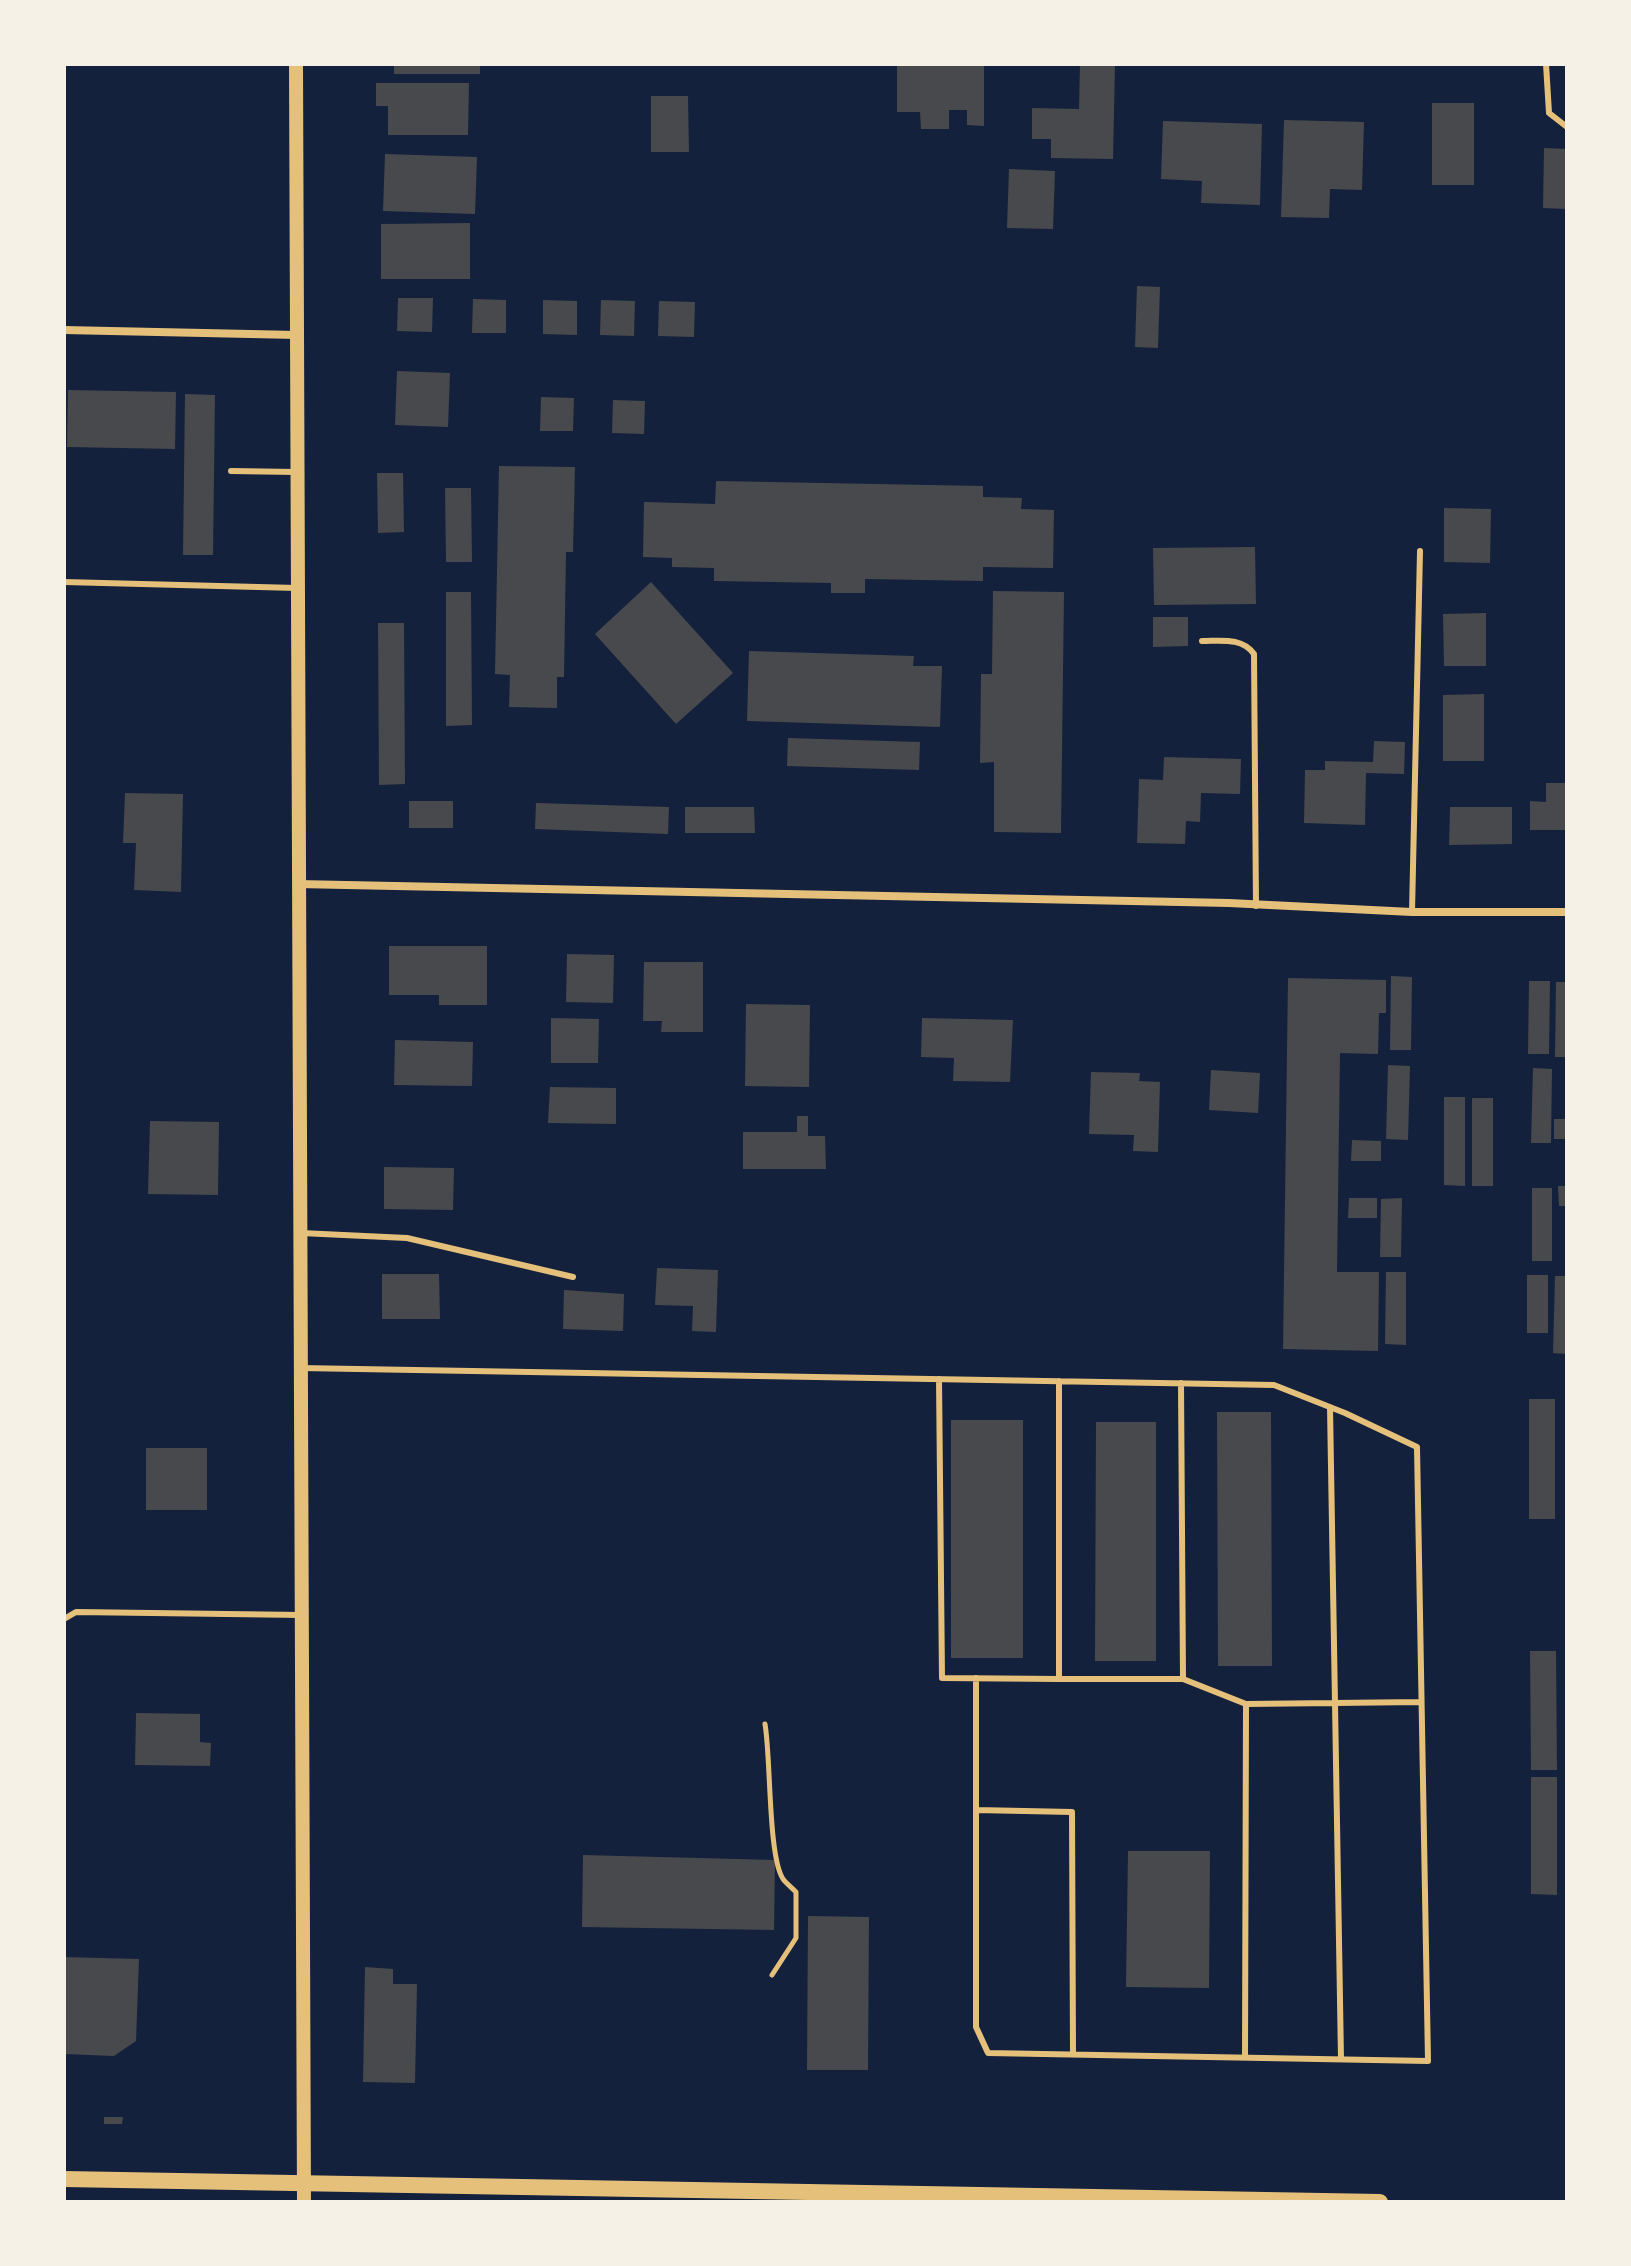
<!DOCTYPE html>
<html>
<head>
<meta charset="utf-8">
<style>
  body { margin:0 }
  #map { position:relative; width:1631px; height:2266px; overflow:hidden; background:#14213d; font-family:Lato,sans-serif }
  canvas { display:block }
  .frame { position:absolute; inset:0; border:66px solid #f6f1e7; pointer-events:none }
</style>
</head>
<body>
<div id="map">
<canvas width="1631" height="2266"></canvas>
<div class="frame"></div>
</div>
<script>
const ctx = document.querySelector('canvas').getContext('2d');
ctx.lineJoin = 'round';
function fill(path, color) {
  ctx.fillStyle = color;
  ctx.fill(path, 'evenodd');
}
function strokePath(path, color, width, dash) {
  ctx.strokeStyle = color;
  ctx.lineWidth = width;
  ctx.lineCap = dash ? 'butt' : 'round';
  ctx.setLineDash(dash || []);
  ctx.stroke(path);
}
fill(new Path2D(`
  M 394,64 L 480,64 L 480,74 L 394,74 Z
  M 897,64 L 984,64 L 984,126 L 967,125 L 967,110 L 949,110 L 949,129 L 921,129 L 920,112 L 897,112 Z
  M 1080,64 L 1115,64 L 1113,159 L 1051,158 L 1051,139 L 1032,139 L 1032,108 L 1079,109 Z
  M 376,83 L 469,83 L 468,135 L 388,135 L 388,106 L 376,106 Z
  M 651,96 L 688,96 L 689,152 L 651,152 Z
  M 1432,103 L 1474,103 L 1474,185 L 1432,185 Z
  M 1284,120 L 1364,122 L 1362,190 L 1330,189 L 1329,218 L 1281,217 Z
  M 1163,121 L 1262,124 L 1260,205 L 1201,203 L 1202,181 L 1161,179 Z
  M 1544,148 L 1567,149 L 1567,209 L 1543,208 Z
  M 385,154 L 477,157 L 475,214 L 383,211 Z
  M 1009,169 L 1055,171 L 1053,229 L 1007,228 Z
  M 470,223 L 470,279 L 381,279 L 381,224 Z
  M 1137,286 L 1160,287 L 1158,348 L 1135,347 Z
  M 398,298 L 433,298 L 432,332 L 397,331 Z
  M 473,299 L 506,300 L 506,333 L 472,333 Z
  M 543,300 L 577,301 L 577,335 L 543,334 Z
  M 601,300 L 635,301 L 634,336 L 600,335 Z
  M 659,301 L 695,302 L 694,337 L 658,336 Z
  M 397,371 L 450,373 L 448,427 L 395,425 Z
  M 68,390 L 176,392 L 175,449 L 67,447 Z
  M 185,394 L 215,395 L 213,555 L 183,555 Z
  M 541,397 L 574,398 L 573,431 L 540,431 Z
  M 613,400 L 645,401 L 644,434 L 612,433 Z
  M 499,466 L 575,467 L 573,552 L 566,552 L 564,677 L 557,677 L 557,708 L 509,707 L 510,675 L 495,674 Z
  M 377,473 L 403,473 L 404,532 L 378,533 Z
  M 716,481 L 983,486 L 983,497 L 1022,498 L 1021,509 L 1054,510 L 1053,568 L 983,567 L 983,581 L 865,579 L 865,593 L 831,593 L 831,583 L 714,581 L 714,568 L 672,567 L 672,558 L 643,557 L 644,502 L 715,504 Z
  M 445,488 L 471,488 L 472,562 L 446,562 Z
  M 1444,508 L 1491,509 L 1490,563 L 1444,562 Z
  M 1255,547 L 1256,604 L 1154,605 L 1153,548 Z
  M 651,582 L 733,673 L 676,724 L 595,634 Z
  M 993,591 L 1064,592 L 1061,833 L 994,832 L 994,762 L 980,763 L 981,674 L 992,674 Z
  M 446,592 L 471,592 L 472,725 L 446,726 Z
  M 1486,613 L 1486,666 L 1444,666 L 1443,614 Z
  M 1153,617 L 1188,617 L 1188,646 L 1153,647 Z
  M 378,623 L 404,623 L 405,784 L 379,785 Z
  M 749,651 L 914,656 L 913,666 L 942,666 L 940,727 L 747,721 Z
  M 1484,694 L 1484,761 L 1443,761 L 1443,695 Z
  M 788,738 L 920,742 L 919,770 L 787,766 Z
  M 1374,741 L 1405,742 L 1404,774 L 1366,773 L 1365,825 L 1304,823 L 1305,770 L 1325,770 L 1325,761 L 1373,762 Z
  M 1164,757 L 1241,759 L 1240,794 L 1201,793 L 1200,822 L 1186,821 L 1185,844 L 1137,843 L 1139,779 L 1163,780 Z
  M 1546,783 L 1567,783 L 1567,830 L 1530,830 L 1530,801 L 1546,802 Z
  M 125,793 L 183,794 L 181,892 L 134,890 L 136,843 L 123,843 Z
  M 409,801 L 453,801 L 453,828 L 409,828 Z
  M 536,803 L 669,807 L 668,834 L 535,829 Z
  M 685,807 L 754,807 L 755,833 L 685,833 Z
  M 1450,807 L 1512,807 L 1512,844 L 1449,845 Z
  M 389,946 L 487,946 L 487,1005 L 439,1005 L 439,995 L 389,995 Z
  M 567,954 L 614,955 L 613,1003 L 566,1002 Z
  M 644,962 L 703,962 L 703,1032 L 661,1032 L 662,1021 L 643,1021 Z
  M 1391,976 L 1412,977 L 1411,1050 L 1390,1050 Z
  M 1288,978 L 1386,980 L 1386,1013 L 1379,1013 L 1378,1054 L 1340,1053 L 1337,1272 L 1379,1272 L 1378,1351 L 1283,1349 Z
  M 1529,981 L 1550,981 L 1549,1054 L 1528,1054 Z
  M 1556,982 L 1567,982 L 1567,1057 L 1555,1057 Z
  M 746,1004 L 810,1005 L 809,1087 L 745,1086 Z
  M 551,1018 L 599,1019 L 598,1063 L 551,1063 Z
  M 922,1018 L 1013,1020 L 1010,1082 L 953,1081 L 954,1058 L 921,1057 Z
  M 395,1040 L 473,1042 L 472,1086 L 394,1085 Z
  M 1388,1065 L 1410,1066 L 1408,1140 L 1386,1139 Z
  M 1533,1068 L 1552,1069 L 1551,1143 L 1531,1143 Z
  M 1211,1070 L 1260,1073 L 1258,1113 L 1209,1110 Z
  M 1091,1072 L 1140,1073 L 1139,1081 L 1160,1082 L 1158,1152 L 1133,1151 L 1134,1135 L 1089,1134 Z
  M 550,1087 L 616,1088 L 616,1124 L 548,1123 Z
  M 1444,1097 L 1465,1097 L 1465,1186 L 1444,1185 Z
  M 1472,1098 L 1493,1098 L 1493,1186 L 1472,1186 Z
  M 797,1116 L 808,1116 L 808,1136 L 825,1136 L 826,1169 L 743,1169 L 743,1132 L 797,1132 Z
  M 1554,1119 L 1567,1119 L 1567,1139 L 1554,1139 Z
  M 150,1121 L 219,1122 L 218,1195 L 148,1194 Z
  M 1352,1140 L 1381,1141 L 1381,1161 L 1351,1161 Z
  M 384,1167 L 454,1168 L 453,1210 L 384,1209 Z
  M 1558,1186 L 1567,1186 L 1567,1206 L 1559,1206 Z
  M 1532,1188 L 1552,1188 L 1552,1261 L 1532,1261 Z
  M 1349,1198 L 1377,1198 L 1377,1218 L 1348,1218 Z
  M 1402,1198 L 1401,1257 L 1380,1257 L 1381,1199 Z
  M 657,1268 L 718,1270 L 716,1332 L 692,1331 L 693,1306 L 655,1305 Z
  M 1386,1272 L 1406,1272 L 1406,1345 L 1385,1344 Z
  M 382,1274 L 439,1274 L 440,1319 L 382,1319 Z
  M 1527,1275 L 1548,1275 L 1548,1333 L 1527,1333 Z
  M 1555,1276 L 1567,1276 L 1567,1354 L 1553,1353 Z
  M 564,1290 L 624,1294 L 623,1331 L 563,1329 Z
  M 1529,1399 L 1555,1399 L 1555,1519 L 1529,1519 Z
  M 1217,1412 L 1271,1412 L 1272,1666 L 1218,1666 Z
  M 951,1420 L 1023,1420 L 1023,1658 L 951,1658 Z
  M 1096,1422 L 1156,1422 L 1156,1661 L 1095,1661 Z
  M 146,1448 L 207,1448 L 207,1510 L 146,1510 Z
  M 1530,1651 L 1556,1651 L 1557,1770 L 1531,1770 Z
  M 136,1713 L 200,1714 L 200,1742 L 211,1743 L 210,1766 L 135,1765 Z
  M 1531,1777 L 1557,1777 L 1557,1895 L 1531,1894 Z
  M 1128,1851 L 1210,1851 L 1209,1988 L 1126,1987 Z
  M 583,1855 L 775,1860 L 774,1930 L 582,1927 Z
  M 808,1916 L 869,1917 L 868,2070 L 807,2070 Z
  M 64,1957 L 139,1959 L 136,2041 L 114,2056 L 64,2054 Z
  M 365,1967 L 393,1969 L 393,1984 L 417,1984 L 415,2083 L 363,2082 Z
  M 104,2117 L 123,2117 L 122,2124 L 104,2124 Z`), '#48494c');
strokePath(new Path2D(`
  M 765,1724 C 771,1758 768,1856 783,1879 C 786,1883 792,1888 796,1892 L 796,1938 L 772,1975`), '#e5c07b', 5);
strokePath(new Path2D(`
  M 1546,64 L 1549,113 L 1567,127
  M 231,471 L 295,472
  M 64,582 L 297,588
  M 1202,641 C 1221,641 1242,637 1254,654 L 1256,906
  M 1412,912 L 1420,551
  M 301,1233 L 407,1238 L 573,1277
  M 300,1368 L 1274,1385 L 1345,1413 L 1417,1447 L 1428,2061 L 988,2053 L 976,2027 L 976,1678
  M 939,1379 L 942,1678 L 1059,1679 L 1059,1381
  M 1330,1407 L 1341,2059
  M 64,1619 L 76,1612 L 302,1615
  M 1059,1679 L 1183,1679 L 1181,1383
  M 1183,1679 L 1246,1704 L 1245,2057
  M 1246,1704 L 1421,1702
  M 976,1810 L 1072,1812 L 1073,2054`), '#e5c07b', 6);
strokePath(new Path2D(`
  M 64,330 L 297,335
  M 297,884 L 1229,903 L 1412,912 L 1567,912`), '#e5c07b', 8);
strokePath(new Path2D(`
  M 296,64 L 304,2202`), '#e5c07b', 14);
strokePath(new Path2D(`
  M 64,2179 L 1380,2202`), '#e5c07b', 16);
</script>
</body>
</html>
